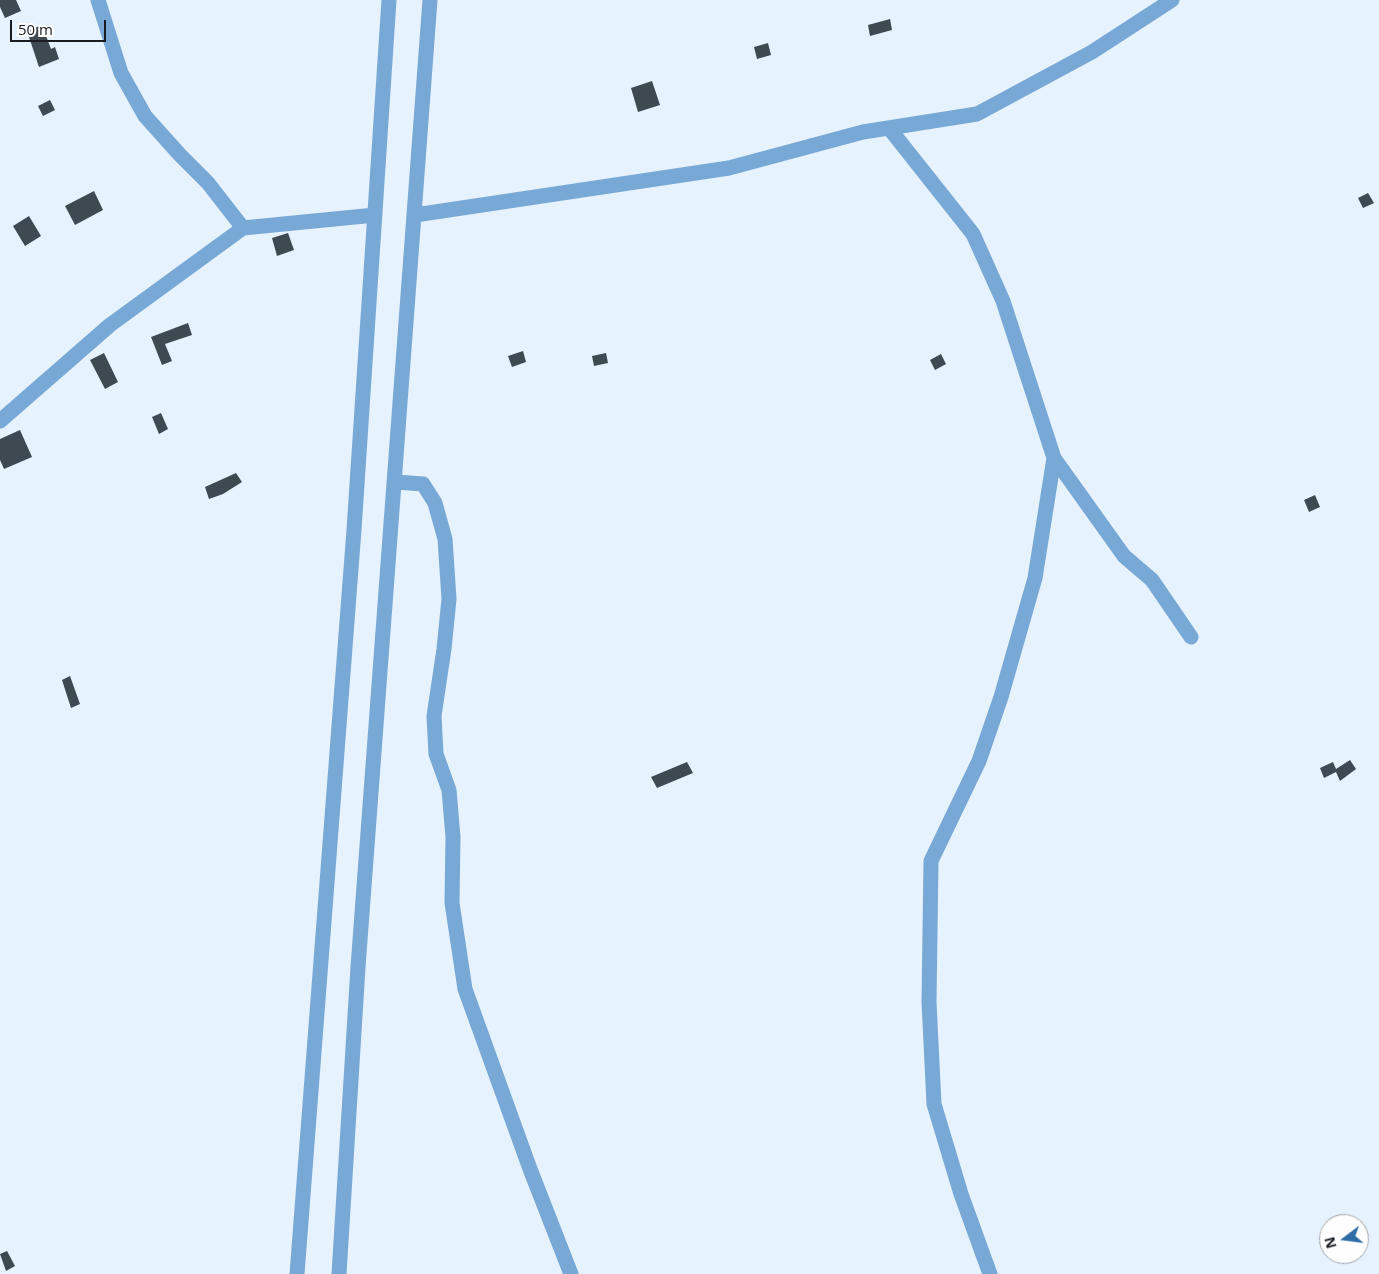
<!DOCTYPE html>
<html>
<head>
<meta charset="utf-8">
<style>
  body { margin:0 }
  #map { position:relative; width:1379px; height:1274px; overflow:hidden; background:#e6f2fd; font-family:"Open Sans",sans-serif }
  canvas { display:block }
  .north { position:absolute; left:1319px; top:1214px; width:50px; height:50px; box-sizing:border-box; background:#fefefe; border:1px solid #a2a4a6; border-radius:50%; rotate:255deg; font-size:14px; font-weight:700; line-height:20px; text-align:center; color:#191d21 }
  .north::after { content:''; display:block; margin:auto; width:18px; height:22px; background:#2e6ea4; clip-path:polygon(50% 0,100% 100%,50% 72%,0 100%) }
  .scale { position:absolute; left:10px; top:20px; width:96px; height:22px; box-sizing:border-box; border:2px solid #191d21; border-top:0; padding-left:6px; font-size:15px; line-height:18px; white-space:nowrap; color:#191d21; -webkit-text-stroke:4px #fefefe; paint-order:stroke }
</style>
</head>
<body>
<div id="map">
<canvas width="1379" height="1274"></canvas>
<div class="north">N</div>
<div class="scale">50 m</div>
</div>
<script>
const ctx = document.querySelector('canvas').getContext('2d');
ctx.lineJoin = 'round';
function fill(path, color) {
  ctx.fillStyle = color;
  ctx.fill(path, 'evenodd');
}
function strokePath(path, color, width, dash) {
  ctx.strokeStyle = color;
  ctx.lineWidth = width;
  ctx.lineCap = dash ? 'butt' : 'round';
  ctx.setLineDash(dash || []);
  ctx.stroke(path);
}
fill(new Path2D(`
  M 0,0 L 16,0 L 21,11 L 5,18 L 0,7 Z
  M 890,19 L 892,30 L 870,36 L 868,25 Z
  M 42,25 L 51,49 L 55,47 L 59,59 L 39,67 L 27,31 Z
  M 768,43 L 771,55 L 757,59 L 754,47 Z
  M 652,81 L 660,105 L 638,112 L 631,88 Z
  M 50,100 L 55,110 L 43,116 L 38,106 Z
  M 94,191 L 103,210 L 75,225 L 65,206 Z
  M 1368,193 L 1374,203 L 1363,208 L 1358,198 Z
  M 29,216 L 41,236 L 25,246 L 13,226 Z
  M 288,233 L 294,250 L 277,256 L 272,238 Z
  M 188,323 L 192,335 L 165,344 L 172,361 L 162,365 L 151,337 Z
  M 523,351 L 526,362 L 512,367 L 508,356 Z
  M 104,353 L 118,382 L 105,389 L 90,360 Z
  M 606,353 L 608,363 L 594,366 L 592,356 Z
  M 941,354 L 946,364 L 935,370 L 930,360 Z
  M 161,413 L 168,429 L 159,434 L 152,417 Z
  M 20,430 L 32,457 L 4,469 L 0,460 L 0,439 Z
  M 236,473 L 242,482 L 223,494 L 209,499 L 205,487 Z
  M 1315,495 L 1320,507 L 1309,512 L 1304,500 Z
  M 70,676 L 80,704 L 71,708 L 62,680 Z
  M 1350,760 L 1356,769 L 1340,781 L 1336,772 L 1324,778 L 1320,768 L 1333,762 L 1336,769 Z
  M 687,762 L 693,773 L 657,788 L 651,777 Z
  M 7,1251 L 15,1266 L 6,1271 L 0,1254 Z`), '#3f4952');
strokePath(new Path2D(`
  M 98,0 L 121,73 L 145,116 L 180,155 L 208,183 L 243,228 L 375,215
  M 889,128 L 973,234 L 1003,301 L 1054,458 L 1124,556 L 1152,580 L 1191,637
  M 415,215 L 729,168 L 863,132 L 977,114 L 1092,52 L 1172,0
  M 0,421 L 110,325 L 243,228
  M 396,482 L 423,484 L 435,503 L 445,539 L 449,599 L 444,649 L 434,716 L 436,754 L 449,790 L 453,837 L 452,903 L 465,989 L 530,1169 L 571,1274
  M 297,1274 L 354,530 L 389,0
  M 339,1274 L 358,967 L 430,0
  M 990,1274 L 961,1194 L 934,1104 L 929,1002 L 931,861 L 979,761 L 1001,697 L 1035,578 L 1054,458`), '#78a8d5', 15);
</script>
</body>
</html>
